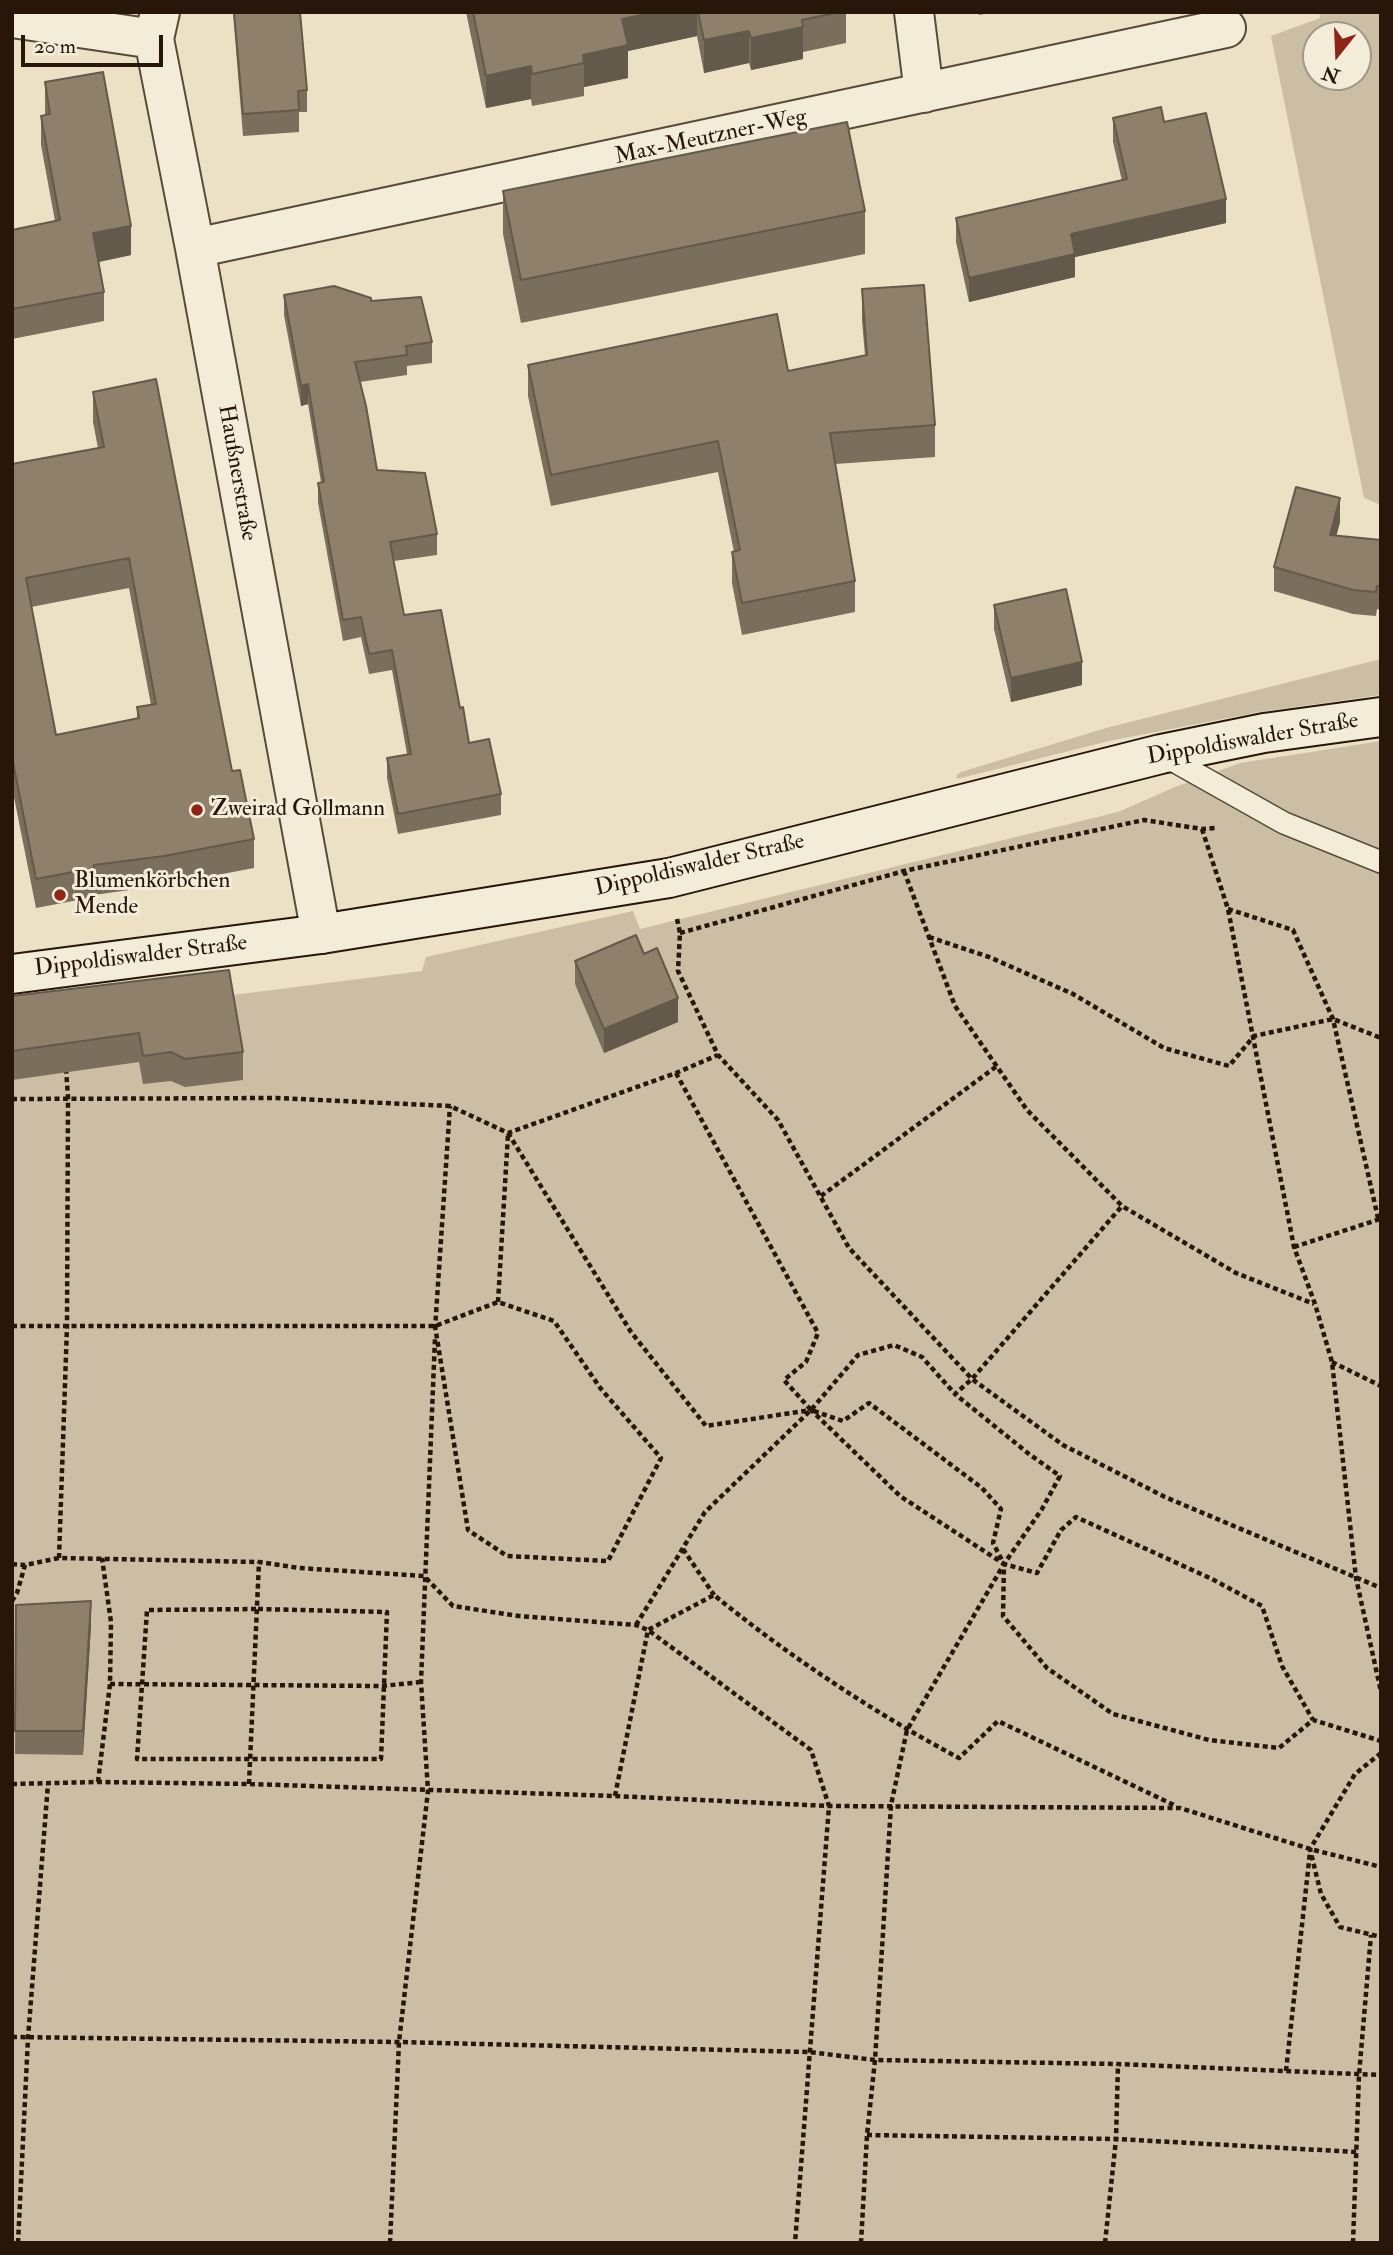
<!DOCTYPE html>
<html>
<head>
<meta charset="utf-8">
<style>
  body { margin:0 }
  #map { position:relative; width:1393px; height:2255px; overflow:hidden; background:#ece1c5; font-family:"IM FELL Double Pica",serif }
  canvas { display:block }
  .frame { position:absolute; inset:0; border:14px solid #28160a; pointer-events:none }
  .north { position:absolute; left:1302px; top:21px; width:70px; height:70px; box-sizing:border-box; background:#f3ecd9; border:2px solid #a29686; border-radius:50%; rotate:198deg; font-size:19px; font-weight:700; line-height:28px; text-align:center; color:#28160a }
  .north::after { content:''; display:block; margin:auto; width:24px; height:32px; background:#8f2418; clip-path:polygon(50% 0,100% 100%,50% 72%,0 100%) }
  .scale { position:absolute; left:21px; top:35px; width:142px; height:32px; box-sizing:border-box; border:4px solid #28160a; border-top:0; padding-left:9px; font-size:21px; line-height:24px; white-space:nowrap; color:#28160a; -webkit-text-stroke:5px #f3ecd9; paint-order:stroke }
</style>
</head>
<body>
<div id="map">
<canvas width="1393" height="2255"></canvas>
<div class="frame"></div>
<div class="north">N</div>
<div class="scale">20 m</div>
</div>
<script>
const ctx = document.querySelector('canvas').getContext('2d');
ctx.lineJoin = 'round';
function fill(path, color) {
  ctx.fillStyle = color;
  ctx.fill(path, 'evenodd');
}
function strokePath(path, color, width, dash) {
  ctx.strokeStyle = color;
  ctx.lineWidth = width;
  ctx.lineCap = dash ? 'butt' : 'round';
  ctx.setLineDash(dash || []);
  ctx.stroke(path);
}
function write(font, color, halo, rows, align = 'center') {
  ctx.font = font + ' "IM FELL Double Pica",serif';
  ctx.lineWidth = 6;
  ctx.setLineDash([]);
  ctx.textBaseline = 'middle';
  ctx.strokeStyle = halo;
  ctx.fillStyle = color;
  for (const [text, x, y, turn = 0] of rows) {
    ctx.save();
    ctx.translate(x, y);
    ctx.rotate((+turn || 0) * Math.PI / 180);
    ctx.textAlign = isNaN(turn) ? turn : align;
    if (halo) ctx.strokeText(text, 0, 0);
    ctx.fillText(text, 0, 0);
    ctx.restore();
  }
}
fill(new Path2D(`
  M 1319,12 L 1381,12 L 1381,505 L 1364,498 L 1271,36 L 1320,18 ZM 1316,35 L 1358,35 L 1358,77 L 1316,77 Z
  M 1381,659 L 1381,695 L 1259,712 L 1109,741 L 957,779 L 957,775 L 961,772 L 1106,728 Z
  M 1381,741 L 1381,2243 L 12,2243 L 12,1023 L 422,971 L 426,957 L 633,911 L 640,929 L 1118,812 L 1175,787 L 1240,763 Z`), '#cbbea5');
const lane = new Path2D(`
  M 1163,755 L 1284,823 L 1381,862`);
const street = new Path2D(`
  M 160,12 L 154,39 L 195,248 L 321,934
  M 914,12 L 924,93
  M 12,18 L 154,39
  M 195,248 L 1226,28`);
const secondary = new Path2D(`
  M 12,974 L 321,934 L 669,878 L 1161,754 L 1264,733 L 1381,717`);
strokePath(lane, '#594939', 24);
strokePath(street, '#594939', 42);
strokePath(secondary, '#28160a', 42);
strokePath(new Path2D(`
  M 1202,829 L 1228,909 L 1294,1247 L 1315,1304 L 1332,1362 L 1356,1578 L 1381,1692
  M 904,871 L 955,1006 L 1027,1110 L 1122,1206 L 1236,1273 L 1314,1304
  M 1228,909 L 1293,930 L 1333,1019 L 1378,1218
  M 677,919 L 680,933 L 678,971 L 718,1055 L 778,1120 L 849,1248 L 972,1379 L 1063,1445 L 1165,1497 L 1381,1588
  M 680,933 L 904,871 L 1144,820 L 1202,829 L 1216,828
  M 929,937 L 989,957 L 1073,994 L 1164,1048 L 1229,1066 L 1254,1036 L 1333,1019 L 1381,1038
  M 676,1073 L 818,1333 L 806,1362 L 784,1380 L 811,1410 L 843,1421 L 869,1403 L 982,1488 L 1001,1509 L 993,1543 L 1004,1564 L 1037,1573 L 1061,1530 L 1076,1517 L 1212,1579 L 1262,1606 L 1282,1666 L 1313,1720
  M 12,1099 L 277,1098 L 450,1106 L 508,1133 L 676,1073 L 718,1055
  M 508,1133 L 631,1332 L 706,1426 L 811,1410 L 900,1496 L 1004,1564 L 1003,1616 L 1047,1668 L 1113,1714 L 1209,1740 L 1279,1748 L 1313,1720 L 1381,1741
  M 821,1196 L 997,1066
  M 1294,1247 L 1380,1219
  M 498,1302 L 508,1134
  M 12,1326 L 435,1326 L 498,1302 L 554,1321 L 601,1389 L 661,1458 L 608,1561 L 507,1556 L 468,1530 L 435,1326
  M 435,1329 L 450,1106
  M 1332,1362 L 1381,1386
  M 683,1549 L 714,1595
  M 59,1558 L 67,1326 L 68,1097 L 66,1069
  M 12,1564 L 25,1565 L 59,1558 L 259,1562 L 299,1568 L 424,1576 L 453,1606 L 519,1616 L 636,1625 L 648,1630 L 811,1750 L 829,1806 L 795,2243
  M 12,1601 L 17,1593 L 25,1565
  M 258,1609 L 387,1612 L 381,1759 L 137,1759 L 147,1610 Z
  M 636,1625 L 705,1512 L 811,1410 L 858,1355 L 894,1345 L 922,1357 L 955,1394 L 972,1379 L 1122,1206
  M 110,1684 L 382,1686 L 421,1682
  M 1381,1753 L 1355,1774 L 1310,1849 L 1321,1894 L 1340,1927 L 1381,1937
  M 98,1782 L 110,1684 L 111,1622 L 102,1558
  M 12,1784 L 98,1782 L 249,1784 L 615,1796 L 829,1806 L 1180,1808 L 1310,1849 L 1381,1867
  M 249,1784 L 259,1562
  M 615,1796 L 648,1630 L 714,1595 C 787,1655 876,1714 959,1758 L 998,1721 L 1176,1806
  M 12,2037 L 399,2042 L 809,2052 L 875,2060 L 1118,2064 L 1381,2075
  M 1286,2071 L 1310,1852
  M 867,2135 L 1116,2139 L 1357,2152
  M 18,2243 L 28,2038 L 48,1784
  M 390,2243 L 399,2042 L 428,1791 L 421,1682 L 435,1338
  M 861,2243 L 867,2135 L 875,2060 L 891,1805 L 907,1730 L 1004,1564 L 1042,1509 L 1060,1476 L 1029,1454 L 955,1394
  M 1105,2243 L 1116,2139 L 1118,2064
  M 1353,2243 L 1359,2075 L 1371,1935`), '#28160a', 4.5, [5, 3.5]);
strokePath(lane, '#f3ecd9', 21);
strokePath(street, '#f3ecd9', 38);
strokePath(secondary, '#f3ecd9', 38);
fill(new Path2D(`
  M 233,12 L 300,12 L 307,90 L 307,112 L 299,112 L 299,132 L 243,136 Z
  M 466,12 L 846,12 L 846,43 L 803,52 L 803,59 L 751,70 L 749,63 L 704,73 L 697,36 L 628,51 L 628,78 L 584,87 L 584,96 L 532,106 L 531,99 L 486,108 Z
  M 979,12 L 995,12 L 979,15 Z
  M 45,82 L 131,255 L 99,262 L 104,292 L 104,321 L 12,339 L 12,230 L 55,221 L 41,145 L 41,116 L 45,115 Z
  M 1113,118 L 1164,122 L 1226,223 L 1075,257 L 1075,277 L 969,302 L 956,242 L 956,218 L 1122,181 L 1113,142 Z
  M 503,191 L 865,211 L 865,254 L 521,323 L 503,234 Z
  M 862,289 L 935,425 L 935,457 L 835,464 L 855,581 L 855,612 L 742,635 L 732,583 L 732,552 L 734,552 L 718,472 L 551,506 L 528,396 L 528,365 L 788,371 L 865,355 L 862,321 Z
  M 284,295 L 371,301 L 432,342 L 432,363 L 407,366 L 407,375 L 360,382 L 377,470 L 437,534 L 437,555 L 394,561 L 404,615 L 460,708 L 469,743 L 501,794 L 501,815 L 398,834 L 387,778 L 387,758 L 407,754 L 392,670 L 369,674 L 361,637 L 343,641 L 318,503 L 318,483 L 321,482 L 308,404 L 301,406 L 284,315 Z
  M 93,392 L 232,771 L 254,839 L 254,868 L 164,885 L 94,895 L 94,897 L 36,908 L 12,787 L 12,464 L 98,448 L 93,422 ZM 129,588 L 151,705 L 137,707 L 137,718 L 56,735 L 31,607 Z
  M 1340,522 L 1336,536 L 1381,540 L 1381,610 L 1377,609 L 1376,616 L 1353,614 L 1274,591 L 1274,567 Z
  M 994,605 L 1082,685 L 1011,702 L 994,629 Z
  M 575,961 L 678,1022 L 604,1053 L 575,984 Z
  M 12,996 L 243,1052 L 243,1080 L 185,1087 L 171,1081 L 143,1084 L 139,1062 L 12,1080 Z
  M 16,1605 L 91,1625 L 83,1755 L 15,1754 Z`), '#7a6e5c');
fill(new Path2D(`
  M 656,12 L 697,12 L 697,36 L 628,51 L 628,78 L 584,87 L 584,63 L 583,55 L 622,19 Z
  M 803,27 L 803,59 L 751,70 L 751,38 Z
  M 749,31 L 749,63 L 704,73 L 704,40 Z
  M 531,66 L 531,99 L 486,108 L 486,76 Z
  M 1226,199 L 1226,223 L 1075,257 L 1075,277 L 969,302 L 969,278 L 1071,234 Z
  M 131,226 L 131,255 L 93,263 L 93,233 Z
  M 308,384 L 308,404 L 301,406 L 301,386 Z
  M 1340,498 L 1340,522 L 1330,559 L 1330,535 Z
  M 1082,662 L 1082,685 L 1011,702 L 1011,678 Z
  M 678,998 L 678,1022 L 604,1053 L 604,1029 Z
  M 91,1601 L 91,1625 L 83,1755 L 83,1731 Z`), '#635a4b');
const building = new Path2D(`
  M 234,12 L 300,12 L 307,90 L 298,91 L 299,110 L 243,114 Z
  M 473,12 L 656,12 L 622,19 L 628,45 L 583,55 L 584,63 L 532,74 L 531,66 L 486,76 Z
  M 698,12 L 840,12 L 802,20 L 803,27 L 751,38 L 749,31 L 704,40 Z
  M 103,72 L 131,226 L 93,233 L 104,292 L 12,309 L 12,230 L 60,220 L 41,116 L 50,114 L 45,82 Z
  M 1161,107 L 1164,122 L 1206,113 L 1226,199 L 1071,234 L 1075,254 L 969,278 L 956,218 L 1127,179 L 1113,118 Z
  M 847,122 L 865,211 L 521,280 L 503,191 Z
  M 924,285 L 935,425 L 830,433 L 855,581 L 742,603 L 732,552 L 740,550 L 718,441 L 551,475 L 528,365 L 777,314 L 788,371 L 867,355 L 862,289 Z
  M 334,286 L 371,298 L 371,301 L 421,297 L 432,342 L 406,346 L 407,355 L 355,362 L 366,406 L 377,470 L 425,473 L 437,534 L 390,542 L 404,615 L 441,610 L 460,708 L 463,707 L 469,743 L 489,739 L 501,794 L 398,814 L 387,758 L 411,754 L 392,650 L 369,654 L 361,617 L 343,620 L 318,483 L 324,482 L 308,384 L 301,386 L 284,295 Z
  M 156,379 L 232,771 L 240,770 L 254,839 L 164,856 L 94,865 L 94,868 L 36,879 L 12,757 L 12,464 L 104,447 L 93,392 ZM 129,558 L 156,704 L 137,707 L 139,718 L 56,735 L 26,578 Z
  M 1296,487 L 1340,498 L 1330,535 L 1381,540 L 1381,586 L 1377,586 L 1376,592 L 1353,590 L 1274,567 Z
  M 1066,589 L 1082,662 L 1011,678 L 994,605 Z
  M 636,935 L 644,954 L 657,948 L 678,998 L 604,1029 L 575,961 Z
  M 229,970 L 243,1052 L 185,1059 L 171,1052 L 143,1056 L 139,1033 L 12,1051 L 12,996 Z
  M 91,1601 L 83,1731 L 15,1731 L 16,1605 Z`);
fill(building, '#8e806b');
strokePath(building, '#635a4b', 2);
for (const [x, y, r, color] of [
  [197,810,7,"#8f2418"],
  [60,895,7,"#8f2418"]
]) {
  const dot = new Path2D();
  dot.arc(x, y, r, 0, 2 * Math.PI);
  ctx.fillStyle = color;
  ctx.fill(dot);
  strokePath(dot, '#f3ecd9', 2.5);
}
write('23px', '#28160a', '#f3ecd9', [
  ["Max-Meutzner-Weg",711,138,-12],
  ["Haußnerstraße",236,473,80],
  ["Dippoldiswalder Straße",1253,740,-10],
  ["Dippoldiswalder Straße",700,866,-13],
  ["Dippoldiswalder Straße",141,957,-7]
]);
write('23px', '#28160a', '#f3ecd9', [
  ["Zweirad Gollmann",211,810],
  ["Blumenkörbchen",74,882],
  ["Mende",74,908]
], 'left');
</script>
</body>
</html>
